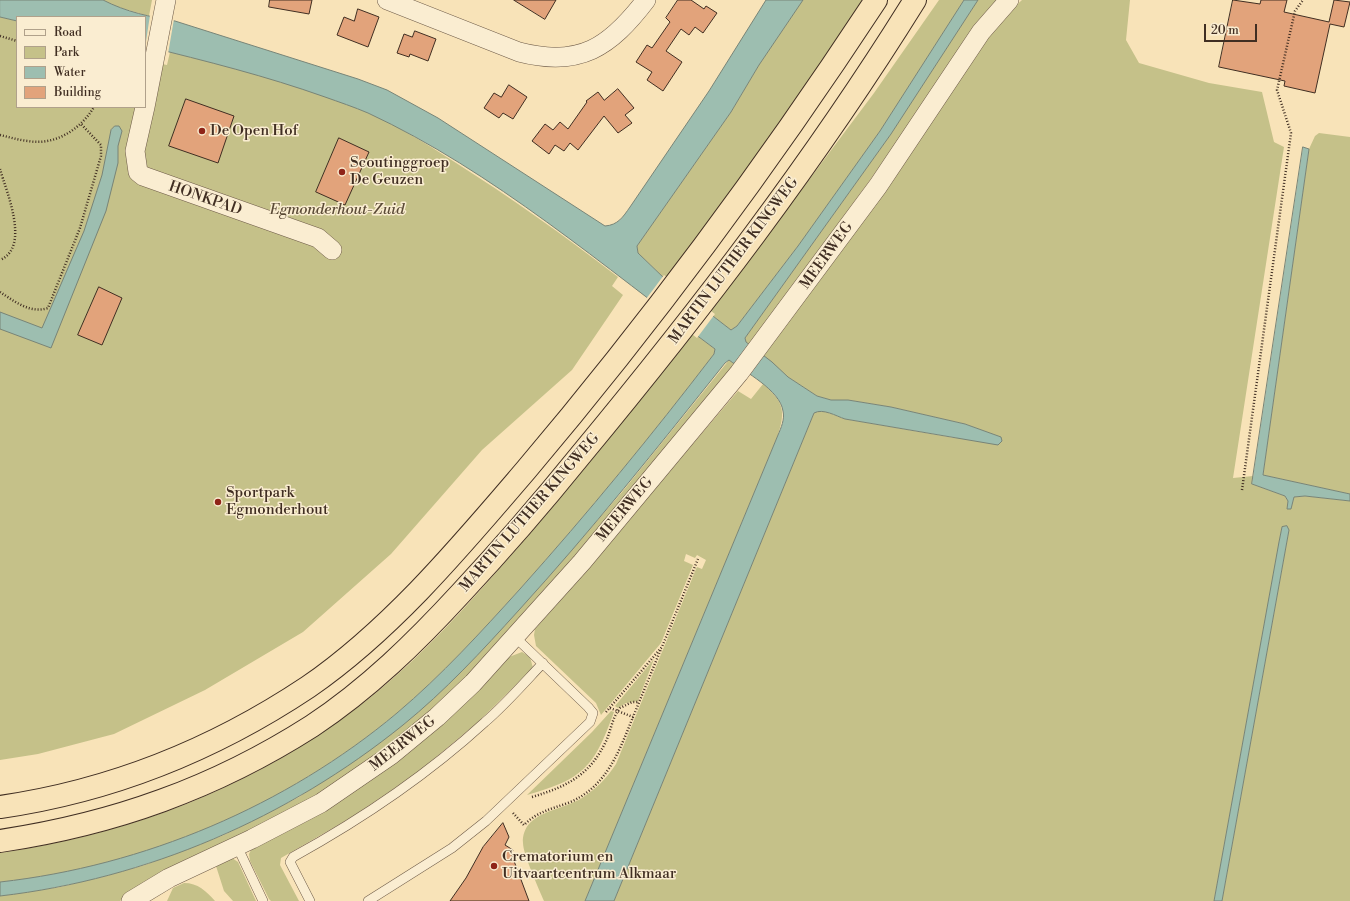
<!DOCTYPE html>
<html>
<head>
<meta charset="utf-8">
<style>
  body { margin:0 }
  #map { position:relative; width:1350px; height:901px; overflow:hidden; background:#f8e3b8; font-family:"Libre Bodoni",serif }
  canvas { display:block }
  .legend { position:absolute; left:16px; top:16px; width:130px; height:92px; box-sizing:border-box; background:#faedd1; border:1px solid #b0a18b; margin:0; padding:5px 7px; list-style:none; font-size:12px; color:#402e22 }
  .legend li { display:flex; align-items:center; gap:8px; height:20px }
  .legend b { width:20px; border:1px solid #b0a18b }
  .scale { position:absolute; left:1204px; top:24px; width:53px; height:18px; box-sizing:border-box; border:2px solid #402e22; border-top:0; padding-left:5px; font-size:12px; line-height:14px; white-space:nowrap; color:#402e22; -webkit-text-stroke:3px #faedd1; paint-order:stroke }
</style>
</head>
<body>
<div id="map">
<canvas width="1350" height="901"></canvas>
<ul class="legend">
<li><b style="height:5px;background:#faedd1"></b>Road</li>
<li><b style="height:11px;background:#c5c189"></b>Park</li>
<li><b style="height:11px;background:#9dbeb0"></b>Water</li>
<li><b style="height:11px;background:#e2a37b"></b>Building</li>
</ul>
<div class="scale">20 m</div>
</div>
<script>
const ctx = document.querySelector('canvas').getContext('2d');
ctx.lineJoin = 'round';
function fill(path, color) {
  ctx.fillStyle = color;
  ctx.fill(path, 'evenodd');
}
function strokePath(path, color, width, dash) {
  ctx.strokeStyle = color;
  ctx.lineWidth = width;
  ctx.lineCap = dash ? 'butt' : 'round';
  ctx.setLineDash(dash || []);
  ctx.stroke(path);
}
function write(font, color, halo, rows, align = 'center') {
  ctx.font = font + ' "Libre Bodoni",serif';
  ctx.lineWidth = 3;
  ctx.setLineDash([]);
  ctx.textBaseline = 'middle';
  ctx.strokeStyle = halo;
  ctx.fillStyle = color;
  for (const [text, x, y, turn = 0] of rows) {
    ctx.save();
    ctx.translate(x, y);
    ctx.rotate((+turn || 0) * Math.PI / 180);
    ctx.textAlign = isNaN(turn) ? turn : align;
    if (halo) ctx.strokeText(text, 0, 0);
    ctx.fillText(text, 0, 0);
    ctx.restore();
  }
}
fill(new Path2D(`
  M 103,0 L 152,0 L 149,16 L 114,6 Z
  M 803,0 L 864,0 L 745,174 L 665,279 L 638,253 L 637,246 L 731,112 L 759,65 Z
  M 939,0 L 964,0 L 880,131 L 798,246 L 737,326 L 731,330 L 709,313 L 874,93 Z
  M 978,0 L 1001,0 L 750,345 L 746,342 L 745,338 L 891,134 Z
  M 1022,0 L 1130,0 L 1126,40 L 1139,63 L 1209,83 L 1262,92 L 1274,142 L 1284,147 L 1233,478 L 1253,476 L 1252,484 L 1285,496 L 1288,501 L 1287,509 L 1291,509 L 1294,497 L 1305,496 L 1350,501 L 1350,901 L 1222,901 L 1289,530 L 1282,527 L 1214,901 L 614,901 L 814,413 L 818,411 L 824,411 L 845,419 L 955,438 L 1000,437 L 965,424 L 891,407 L 848,400 L 831,400 L 817,396 L 788,377 L 762,355 L 980,46 L 1007,14 Z
  M 0,17 L 17,21 L 17,107 L 145,107 L 145,61 L 167,65 L 170,52 C 236,68 303,85 366,112 C 397,125 425,143 453,161 C 510,197 565,236 618,277 L 612,286 L 623,295 L 572,370 L 482,450 L 391,554 L 303,632 L 205,690 L 114,734 L 38,754 L 0,760 Z
  M 1319,133 L 1350,137 L 1350,494 L 1263,475 L 1309,149 L 1315,136 Z
  M 693,333 L 715,349 L 714,354 C 652,435 588,513 520,589 C 481,632 442,675 397,713 C 286,806 144,867 0,882 L 0,853 C 134,833 254,787 362,704 C 419,660 467,606 514,552 C 576,481 635,407 693,333 Z
  M 729,360 L 735,364 L 508,638 L 401,738 L 304,804 L 150,878 L 120,901 L 0,901 L 0,896 L 60,887 L 102,877 L 145,865 L 224,835 L 299,797 L 404,724 L 466,667 L 537,590 L 622,492 Z
  M 763,384 C 783,401 786,410 778,435 L 585,901 L 544,901 C 539,889 523,854 523,843 C 522,811 562,811 582,798 C 596,789 607,778 616,764 L 696,569 L 697,567 L 702,569 L 706,560 L 697,555 L 695,558 L 686,554 L 684,561 L 693,565 L 661,643 L 601,715 L 596,703 L 536,646 L 534,635 L 535,629 L 738,391 L 751,399 Z
  M 522,652 L 530,657 L 533,668 L 477,723 L 417,773 L 352,817 L 281,858 L 280,865 L 299,901 L 271,901 L 269,899 L 250,861 L 249,854 L 252,848 L 509,657 Z
  M 654,659 L 638,701 L 626,703 L 618,708 L 615,706 Z
  M 611,711 L 614,712 C 594,767 584,779 527,795 L 592,732 Z
  M 232,858 L 238,862 L 256,901 L 233,901 L 224,891 L 216,866 Z
  M 184,883 C 198,883 206,891 215,901 L 167,901 L 173,888 Z`), '#c5c189');
const water = new Path2D(`
  M 0,0 L 103,0 C 126,12 151,17 175,21 L 358,79 L 387,90 L 438,118 L 605,226 C 618,225 623,217 630,207 L 709,91 L 766,0 L 803,0 L 759,65 L 731,112 L 637,246 L 638,253 L 665,279 L 731,330 L 737,326 L 798,246 L 880,131 L 964,0 L 978,0 L 891,134 L 745,338 L 746,342 L 772,362 L 788,377 L 817,396 L 831,400 L 848,400 L 891,407 L 965,424 L 1001,437 L 1002,441 L 998,445 L 845,419 C 836,416 823,408 814,413 L 614,901 L 585,901 L 778,435 C 781,428 785,419 783,411 C 780,390 745,372 729,360 L 725,363 C 658,447 591,531 519,610 C 482,651 445,691 403,725 C 288,818 147,879 0,896 L 0,882 C 144,866 286,806 397,713 C 442,675 481,632 520,589 C 588,513 652,435 714,354 L 715,349 C 604,267 493,171 368,113 C 354,107 339,102 325,97 C 266,76 206,61 145,46 L 145,17 L 17,17 L 17,21 L 0,17 Z
  M 115,126 L 119,126 L 122,131 L 118,146 L 118,163 L 106,211 L 51,348 L 0,329 L 0,312 L 42,328 L 84,231 L 102,175 L 111,130 Z
  M 1303,147 L 1309,149 L 1263,475 L 1350,494 L 1350,501 L 1305,496 L 1294,497 L 1291,509 L 1287,509 L 1288,501 L 1285,496 L 1252,484 Z
  M 1287,526 L 1289,530 L 1222,901 L 1214,901 L 1279,542 L 1282,527 Z`);
fill(water, '#9dbeb0');
strokePath(water, '#788477', 1);
fill(new Path2D(`
  M 150,15 L 174,19 L 168,54 L 145,48 Z
  M 664,275 L 715,314 L 697,338 L 646,299 Z`), '#f8e3b8');
const building = new Path2D(`
  M 270,0 L 312,0 L 309,14 L 269,7 Z
  M 514,0 L 556,0 L 545,19 Z
  M 678,0 L 691,0 L 704,9 L 706,6 L 717,13 L 703,33 L 695,27 L 689,35 L 681,29 L 666,51 L 682,62 L 663,91 L 647,80 L 652,72 L 636,62 L 647,45 L 652,48 L 670,22 L 666,18 Z
  M 1233,0 L 1260,4 L 1261,0 L 1287,0 L 1284,12 L 1329,22 L 1334,0 L 1350,2 L 1344,27 L 1330,24 L 1315,93 L 1284,86 L 1285,81 L 1219,67 Z
  M 358,9 L 379,17 L 368,47 L 337,35 L 344,17 L 354,21 Z
  M 415,31 L 436,39 L 428,61 L 410,54 L 409,57 L 397,53 L 404,34 L 412,37 Z
  M 509,85 L 527,97 L 513,119 L 503,113 L 499,118 L 484,108 L 494,93 L 501,97 Z
  M 618,89 L 634,108 L 625,115 L 632,123 L 618,133 L 604,116 L 578,150 L 570,143 L 564,151 L 555,145 L 549,154 L 532,141 L 545,124 L 553,130 L 560,122 L 568,129 L 587,102 L 586,101 L 598,92 L 604,100 Z
  M 186,99 L 234,116 L 218,163 L 169,146 Z
  M 339,138 L 369,152 L 345,205 L 316,192 Z
  M 99,287 L 122,298 L 102,345 L 78,335 Z
  M 503,823 L 509,837 L 505,845 L 513,850 L 511,853 L 529,901 L 450,901 L 466,878 L 483,847 Z`);
fill(building, '#e2a37b');
strokePath(building, '#402e22', 1);
const lane = new Path2D(`
  M 237,846 L 263,901
  M 310,901 L 290,862 L 293,857 C 362,819 427,775 485,722 C 506,704 524,683 543,663
  M 368,901 L 452,848 L 486,821 L 590,722 L 593,713 L 588,707 L 515,637`);
const street = new Path2D(`
  M 387,0 L 519,52 C 580,68 610,47 646,0
  M 145,107 L 135,151 L 138,172 L 143,176 L 318,238 L 332,250
  M 145,107 L 166,0
  M 131,901 L 169,878 L 252,839 L 321,803 L 391,755 L 437,717 L 473,683 L 582,562 L 739,373 L 878,186 L 981,32 L 1009,0`);
const highway = new Path2D(`
  M 0,807 C 111,791 215,749 308,687 C 391,630 461,546 526,470 C 653,320 769,163 876,0
  M 0,841 C 114,824 215,788 312,726 C 368,689 416,642 461,593 C 502,549 541,504 579,457 C 700,311 815,161 915,0`);
strokePath(lane, '#6e5b48', 10);
strokePath(street, '#6e5b48', 20);
strokePath(highway, '#402e22', 24);
strokePath(new Path2D(`
  M 0,36 L 17,41
  M 0,135 C 9,137 18,140 28,141 C 55,146 81,129 94,107
  M 0,169 C 6,191 31,247 0,260
  M 0,292 C 14,301 30,314 48,308 L 80,228 L 101,156 L 101,145 L 81,124
  M 1242,490 L 1291,133 L 1277,90 L 1295,11 L 1303,0
  M 610,708 L 633,717 L 661,649
  M 606,712 L 662,647 L 698,559
  M 532,797 C 569,786 591,774 607,739 C 611,729 613,716 620,708 L 632,702 L 639,702
  M 513,813 L 524,825 C 537,812 551,809 568,803 C 606,788 619,752 633,717`), '#402e22', 2.5, [1, 2]);
strokePath(lane, '#faedd1', 9);
strokePath(street, '#faedd1', 19);
strokePath(highway, '#f8e3b8', 22);
for (const [x, y, r, color] of [
  [202,131,4,"#8f2418"],
  [342,172,4,"#8f2418"],
  [218,502,4,"#8f2418"],
  [494,866,4,"#8f2418"]
]) {
  const dot = new Path2D();
  dot.arc(x, y, r, 0, 2 * Math.PI);
  ctx.fillStyle = color;
  ctx.fill(dot);
  strokePath(dot, '#faedd1', 1.5);
}
write('15px', '#402e22', '#faedd1', [
  ["De Open Hof",210,131],
  ["Scoutinggroep",350,163],
  ["De Geuzen",350,180],
  ["Sportpark",226,493],
  ["Egmonderhout",226,510],
  ["Crematorium en",502,857],
  ["Uitvaartcentrum Alkmaar",502,874]
], 'left');
write('15px', '#402e22', '#faedd1', [
  ["HONKPAD",205,199,19],
  ["MEERWEG",827,256,-54],
  ["MARTIN LUTHER KINGWEG",734,261,-53],
  ["MEERWEG",625,510,-50],
  ["MARTIN LUTHER KINGWEG",530,513,-49],
  ["MEERWEG",403,744,-38]
]);
write('italic 15px', '#5b4b37', '#faedd1', [
  ["Egmonderhout-Zuid",337,210]
]);
</script>
</body>
</html>
